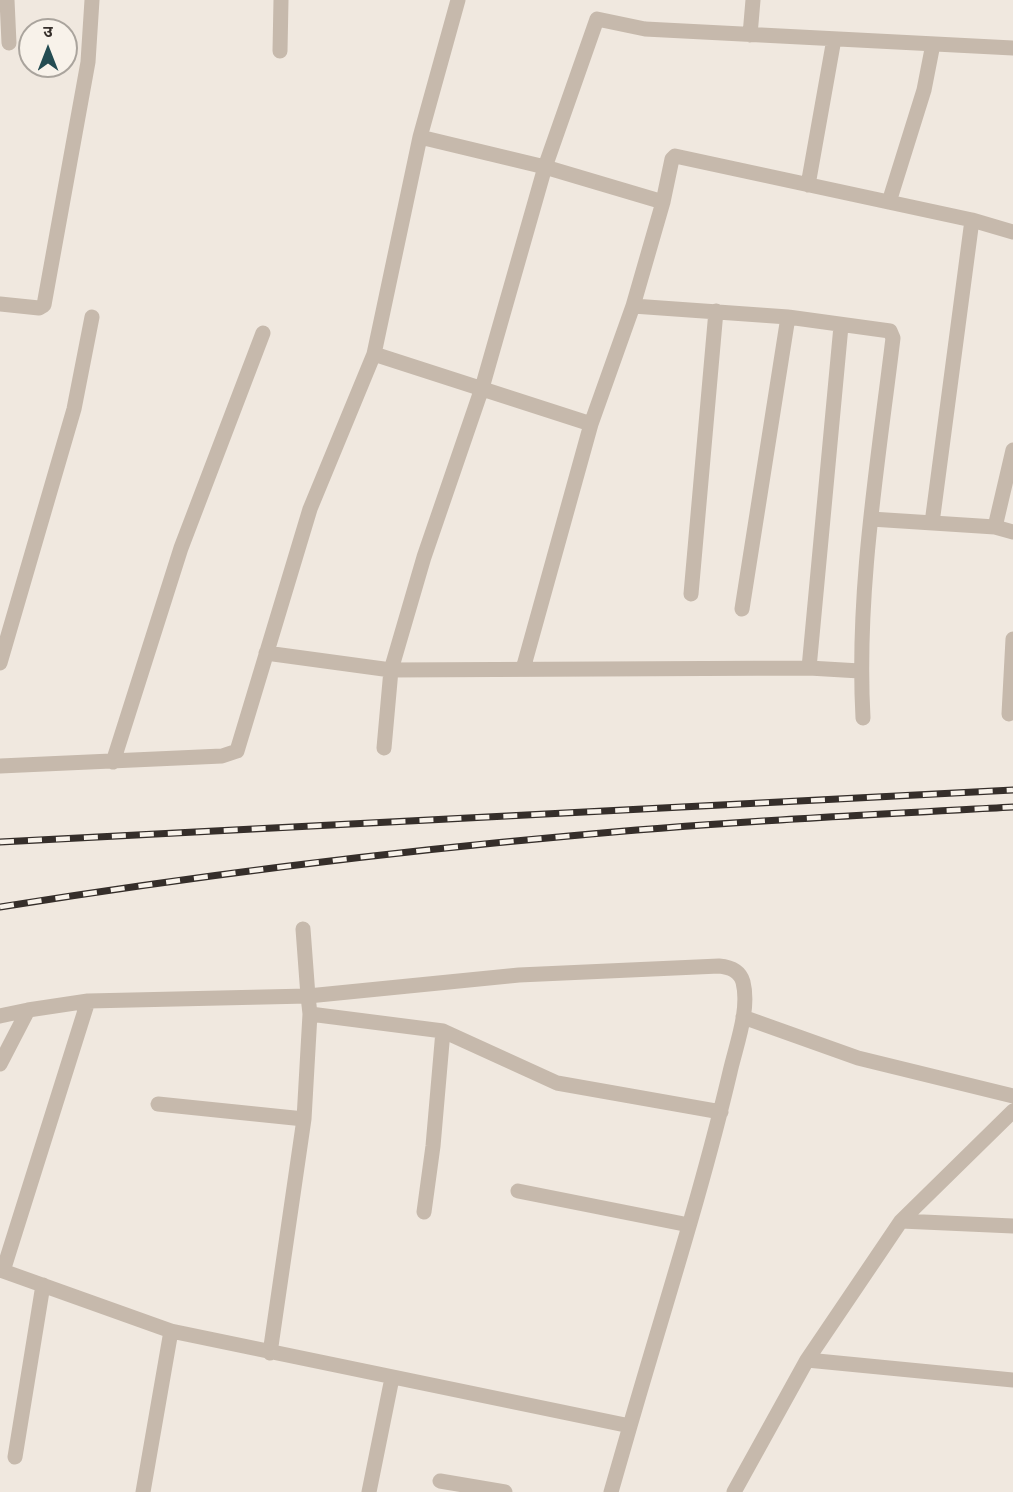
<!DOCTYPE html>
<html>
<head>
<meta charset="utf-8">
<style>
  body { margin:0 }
  #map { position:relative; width:1013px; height:1492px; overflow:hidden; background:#f0e8df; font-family:Karla,"Noto Sans Devanagari",sans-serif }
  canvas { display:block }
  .north { position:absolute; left:18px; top:18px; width:60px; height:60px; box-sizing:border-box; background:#f8f2ea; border:2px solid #aaa49d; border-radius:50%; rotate:0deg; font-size:16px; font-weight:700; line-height:24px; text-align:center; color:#352e2a }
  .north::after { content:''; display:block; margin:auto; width:21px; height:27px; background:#244c52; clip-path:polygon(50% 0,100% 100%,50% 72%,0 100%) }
</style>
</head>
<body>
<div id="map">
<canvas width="1013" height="1492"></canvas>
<div class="north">उ</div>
</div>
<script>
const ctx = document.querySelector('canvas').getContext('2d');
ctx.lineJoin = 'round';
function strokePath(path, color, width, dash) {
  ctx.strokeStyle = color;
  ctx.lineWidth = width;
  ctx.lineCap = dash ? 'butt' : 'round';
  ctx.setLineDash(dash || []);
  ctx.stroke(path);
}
strokePath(new Path2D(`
  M 7,0 L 9,43
  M 750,35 L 753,0
  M 280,51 L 281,0
  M 420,137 L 545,167 L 663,202
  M 808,185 L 834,39
  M 889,202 L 924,90 L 933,44
  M 0,304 L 39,308 L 44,305 L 88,62 L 92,0
  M 633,306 L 663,202 L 672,159 L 675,156 L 972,220 L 1013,232
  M 374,354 L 591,424
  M 871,519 L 995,527 L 1013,532
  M 932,523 L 972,220
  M 995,527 L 1013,450
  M 691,594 L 716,311
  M 742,609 L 788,317
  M 266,653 L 391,670 L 809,668 L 860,671
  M 0,663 L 74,409 L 92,317
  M 809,668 L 841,326
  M 523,669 L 591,424 L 633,306 L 788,317 L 890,331 L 893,338 C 878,463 856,591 863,718
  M 1009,714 L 1013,639
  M 384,748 L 391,670 L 424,557 L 482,388 L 545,167 L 597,19 L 645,29 L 1013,48
  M 113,762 L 181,548 L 263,333
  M 0,766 L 222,756 L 237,751 L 310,509 L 374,354 L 420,137 L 458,0
  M 303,929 L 308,996 L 519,975 L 719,966 C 730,967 740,971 743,982 C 750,1010 736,1045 730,1072 C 702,1191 664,1308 630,1426
  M 88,1001 L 3,1271 L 171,1331 L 630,1426 L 611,1492
  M 28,1010 L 88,1001 L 308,996 L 310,1014 L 304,1119 L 270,1353
  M 310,1014 L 443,1031 L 557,1083 L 721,1112
  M 0,1016 L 28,1010 L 0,1064
  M 743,1017 L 858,1058 L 1013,1096
  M 158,1104 L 304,1119
  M 518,1191 L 689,1225
  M 424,1212 L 433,1146 L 443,1031
  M 901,1221 L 1013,1226
  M 807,1360 L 1013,1380
  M 15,1457 L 43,1285
  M 440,1481 L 505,1492
  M 143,1492 L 171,1331
  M 369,1492 L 392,1378
  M 734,1492 L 807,1360 L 901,1221 L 1013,1111`), '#c6b9ac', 15);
const rail = new Path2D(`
  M 0,842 L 1013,790
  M 0,907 C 189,877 378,853 569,836 C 717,822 865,815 1013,807`);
strokePath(rail, '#352e2a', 7);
strokePath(rail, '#f8f2ea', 4.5, [14]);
</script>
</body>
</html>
